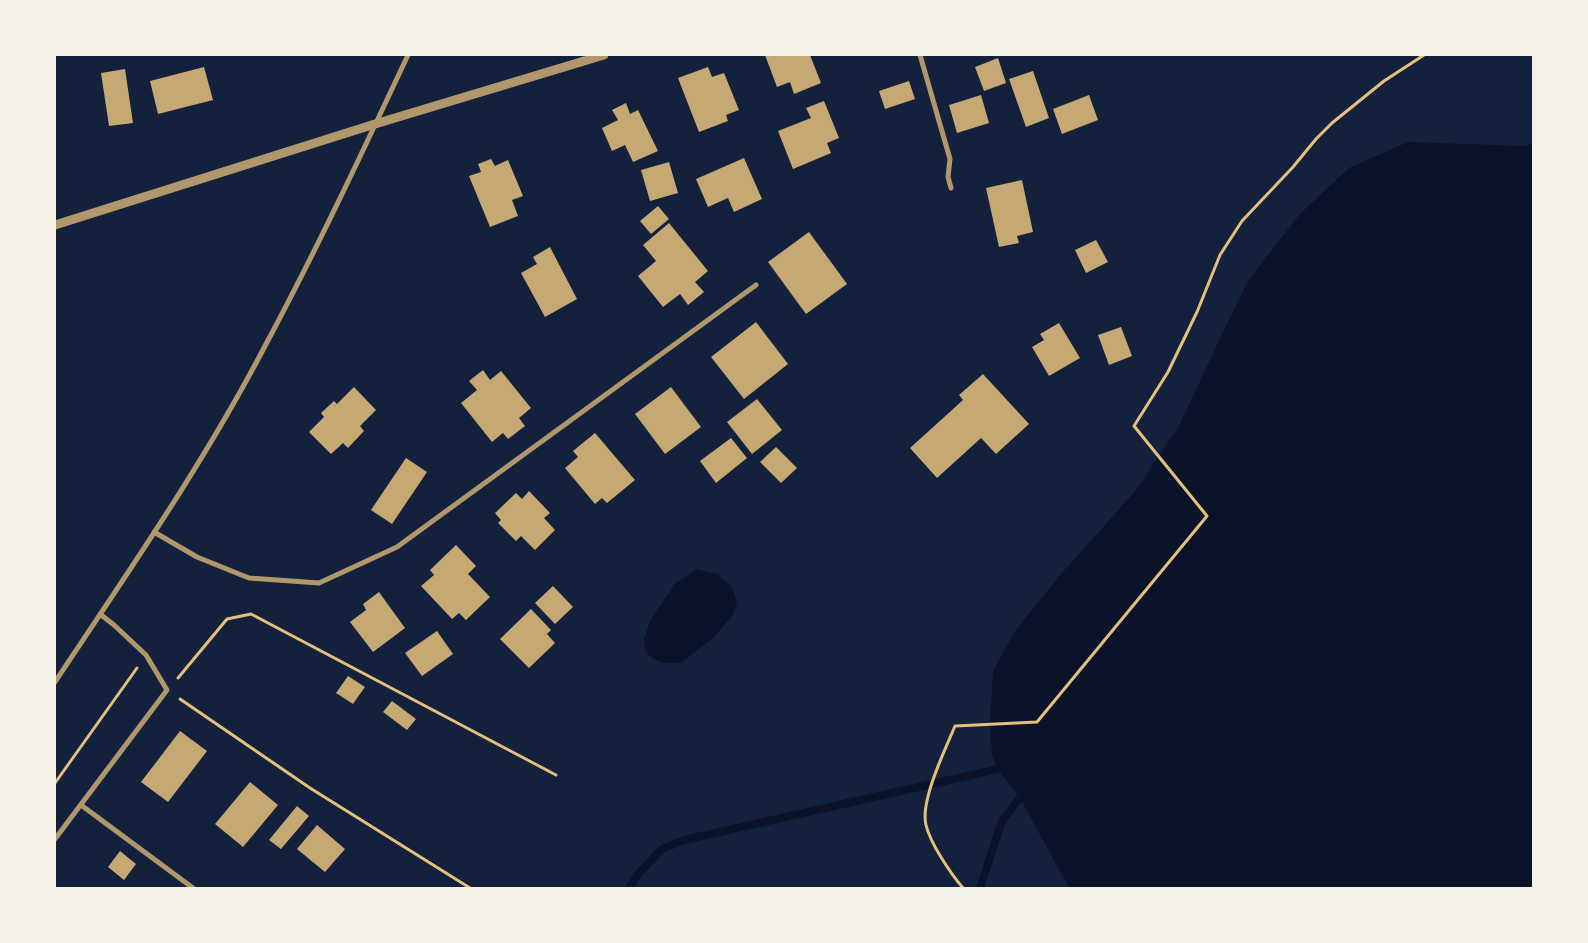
<!DOCTYPE html>
<html>
<head>
<meta charset="utf-8">
<style>
  body { margin:0 }
  #map { position:relative; width:1588px; height:943px; overflow:hidden; background:#14213d; font-family:"Nunito Sans",sans-serif }
  canvas { display:block }
  .frame { position:absolute; inset:0; border:56px solid #f6f1e7; pointer-events:none }
</style>
</head>
<body>
<div id="map">
<canvas width="1588" height="943"></canvas>
<div class="frame"></div>
</div>
<script>
const ctx = document.querySelector('canvas').getContext('2d');
ctx.lineJoin = 'round';
function fill(path, color) {
  ctx.fillStyle = color;
  ctx.fill(path, 'evenodd');
}
function strokePath(path, color, width, dash) {
  ctx.strokeStyle = color;
  ctx.lineWidth = width;
  ctx.lineCap = dash ? 'butt' : 'round';
  ctx.setLineDash(dash || []);
  ctx.stroke(path);
}
fill(new Path2D(`
  M 1408,142 L 1523,146 L 1533,144 L 1533,888 L 1069,888 L 1020,798 L 998,769 L 992,755 L 990,722 L 993,671 L 1015,631 L 1061,574 L 1137,489 L 1180,424 L 1223,332 L 1248,281 L 1299,215 L 1349,168 Z
  M 696,569 L 717,574 L 732,587 L 737,602 L 733,615 L 712,639 L 681,663 L 662,663 L 652,658 L 645,651 L 644,639 L 651,619 L 676,583 Z`), '#0b132b');
strokePath(new Path2D(`
  M 629,888 L 639,873 L 662,849 L 684,840 L 998,769
  M 980,888 L 1002,821 L 1020,798`), '#0b132b', 8);
fill(new Path2D(`
  M 765,55 L 810,55 L 821,83 L 794,94 L 790,82 L 777,87 Z
  M 998,58 L 1006,83 L 984,91 L 975,67 Z
  M 204,67 L 213,100 L 158,114 L 150,81 Z
  M 708,67 L 712,77 L 724,73 L 739,110 L 726,115 L 728,121 L 699,132 L 678,78 Z
  M 125,69 L 133,123 L 109,126 L 101,73 Z
  M 1033,71 L 1049,118 L 1026,127 L 1009,79 Z
  M 909,81 L 915,99 L 885,109 L 879,91 Z
  M 981,95 L 989,123 L 957,133 L 949,105 Z
  M 1089,95 L 1098,120 L 1062,134 L 1053,109 Z
  M 824,101 L 839,138 L 827,143 L 831,153 L 793,169 L 778,131 L 811,118 L 806,108 Z
  M 626,103 L 630,114 L 638,110 L 658,151 L 633,162 L 625,145 L 612,151 L 602,128 L 618,120 L 612,110 Z
  M 744,158 L 762,199 L 734,212 L 728,198 L 708,207 L 696,179 Z
  M 491,159 L 495,166 L 508,160 L 523,196 L 512,200 L 518,216 L 490,227 L 469,176 L 481,172 L 478,164 Z
  M 669,162 L 678,193 L 650,201 L 641,170 Z
  M 1022,180 L 1033,232 L 1017,236 L 1019,243 L 999,247 L 986,188 Z
  M 658,206 L 669,219 L 651,234 L 640,221 Z
  M 669,223 L 708,271 L 695,282 L 704,292 L 688,305 L 680,294 L 663,307 L 638,276 L 656,261 L 643,245 Z
  M 809,232 L 847,284 L 806,314 L 768,262 Z
  M 1096,240 L 1108,262 L 1086,273 L 1075,250 Z
  M 550,247 L 577,299 L 545,317 L 521,273 L 537,264 L 533,257 Z
  M 756,322 L 788,364 L 744,399 L 711,357 Z
  M 1059,323 L 1080,358 L 1049,376 L 1032,347 L 1044,340 L 1040,334 Z
  M 1121,327 L 1132,356 L 1109,365 L 1098,335 Z
  M 483,370 L 490,380 L 501,371 L 531,408 L 519,418 L 525,426 L 508,439 L 503,433 L 492,442 L 461,403 L 477,390 L 469,381 Z
  M 983,374 L 1029,424 L 996,454 L 981,438 L 937,478 L 910,448 L 963,400 L 959,395 Z
  M 354,387 L 376,410 L 360,426 L 364,431 L 348,448 L 343,443 L 331,454 L 309,432 L 324,417 L 321,413 L 334,401 L 337,404 Z
  M 671,387 L 701,427 L 665,454 L 635,414 Z
  M 757,399 L 782,430 L 752,454 L 727,422 Z
  M 595,433 L 635,480 L 607,503 L 602,498 L 595,504 L 565,468 L 578,457 L 573,451 Z
  M 731,438 L 747,458 L 716,483 L 700,461 Z
  M 776,447 L 797,468 L 781,483 L 760,462 Z
  M 406,458 L 427,472 L 392,524 L 371,510 Z
  M 529,491 L 550,513 L 544,518 L 555,530 L 535,550 L 521,536 L 516,541 L 498,523 L 501,520 L 495,513 L 516,493 L 522,499 Z
  M 456,545 L 476,566 L 468,574 L 490,597 L 466,620 L 459,613 L 452,619 L 421,586 L 434,575 L 430,570 Z
  M 553,586 L 573,607 L 555,624 L 535,603 Z
  M 379,592 L 405,628 L 373,652 L 350,622 L 366,610 L 363,604 Z
  M 531,609 L 551,630 L 547,634 L 555,643 L 529,668 L 500,639 Z
  M 437,631 L 453,654 L 422,676 L 405,653 Z
  M 348,676 L 365,687 L 353,704 L 336,693 Z
  M 392,701 L 416,719 L 407,730 L 383,712 Z
  M 180,731 L 207,751 L 168,802 L 141,782 Z
  M 250,782 L 278,805 L 243,847 L 215,824 Z
  M 297,806 L 309,816 L 281,849 L 269,840 Z
  M 317,825 L 345,849 L 325,872 L 297,849 Z
  M 120,851 L 136,864 L 124,880 L 108,867 Z`), '#c6a872');
strokePath(new Path2D(`
  M 178,678 L 227,619 L 251,614 L 556,775
  M 180,699 L 310,788 L 470,888
  M 55,783 L 137,668
  M 963,888 C 951,874 930,843 926,825 C 920,801 945,750 955,726 L 1037,722 L 1207,516 L 1134,426 L 1168,372 L 1197,312 L 1220,255 L 1242,221 L 1293,167 L 1316,139 L 1332,123 L 1384,81 L 1424,55`), '#e5c07b', 3);
strokePath(new Path2D(`
  M 920,55 L 950,159 L 948,177 L 951,188
  M 154,532 L 197,557 L 249,578 L 319,583 L 397,547 L 756,285
  M 55,682 C 128,572 204,463 265,346 C 316,251 362,153 408,55
  M 81,805 L 193,888
  M 55,839 L 167,690 L 146,655 L 114,625 L 100,614`), '#b1986c', 5);
strokePath(new Path2D(`
  M 55,225 L 375,124 L 604,55`), '#b1986c', 9);
</script>
</body>
</html>
